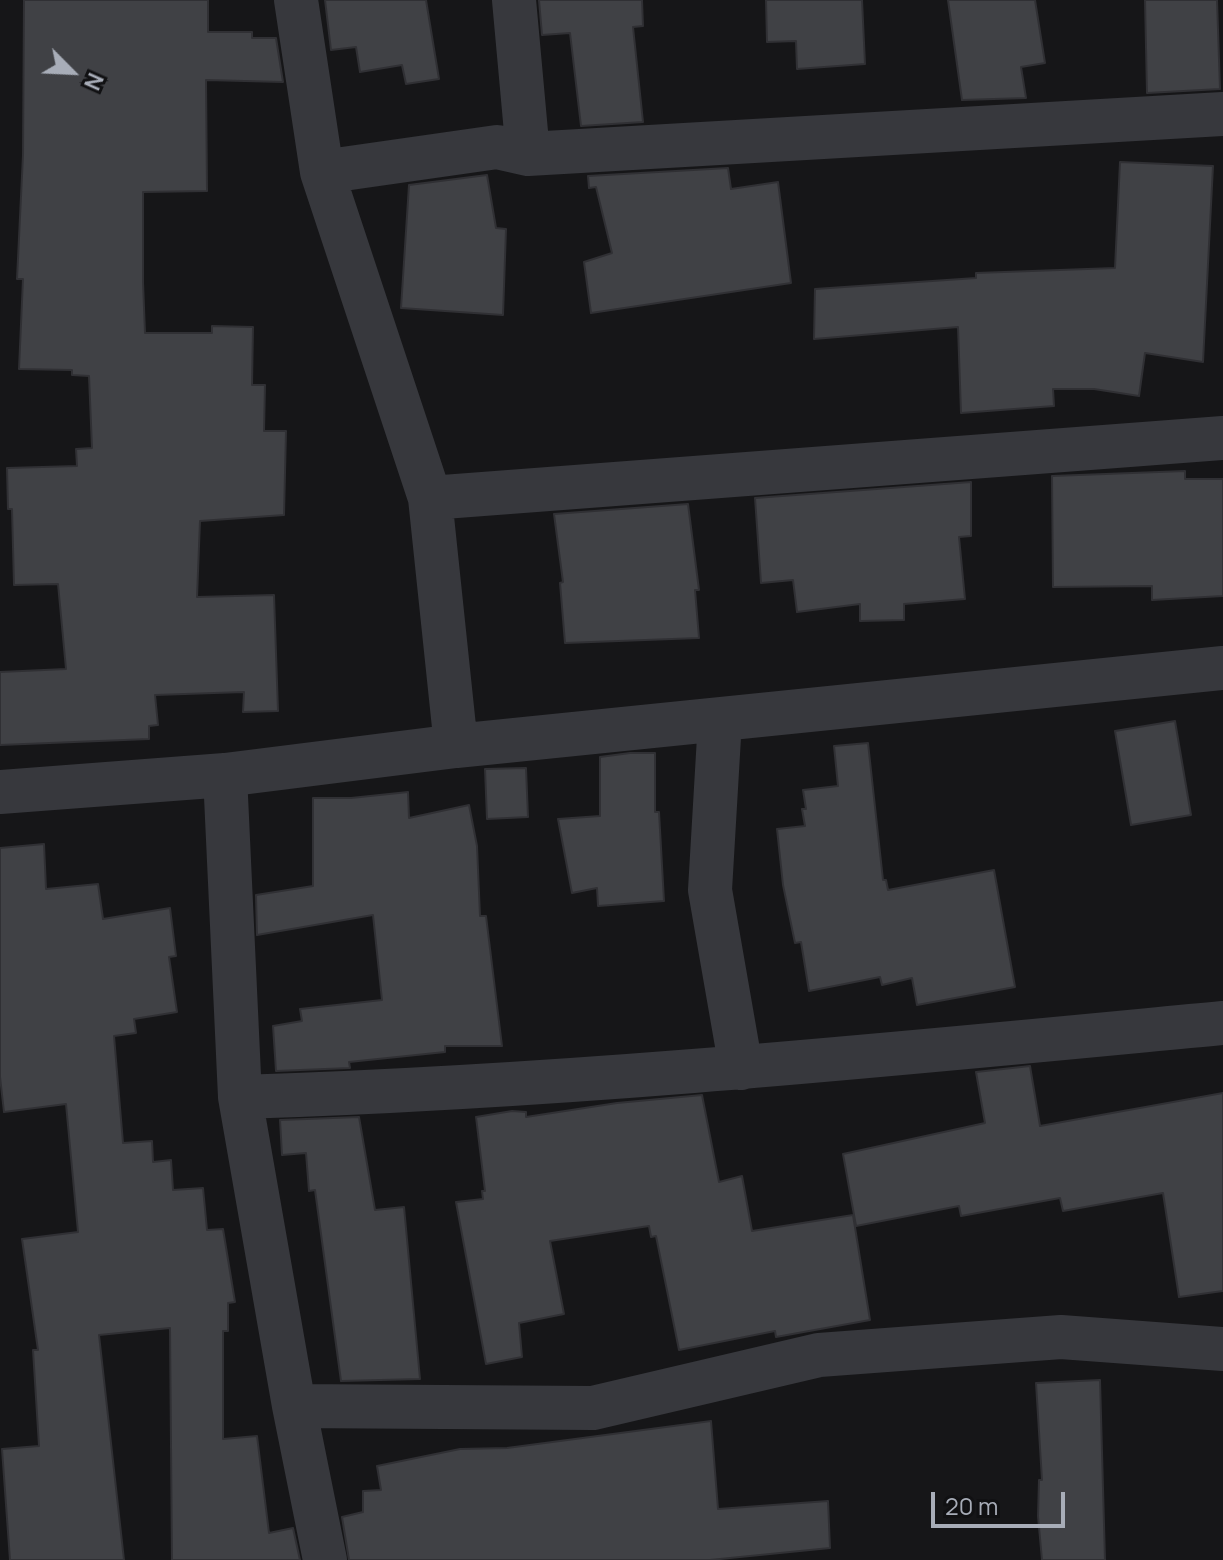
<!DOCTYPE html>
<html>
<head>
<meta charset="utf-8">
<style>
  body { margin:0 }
  #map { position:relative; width:1223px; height:1560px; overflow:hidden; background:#161618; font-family:Manrope,sans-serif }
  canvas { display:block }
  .north { position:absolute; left:32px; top:32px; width:80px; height:80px; -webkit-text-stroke:6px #111113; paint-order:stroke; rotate:114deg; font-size:22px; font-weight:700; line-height:32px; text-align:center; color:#a8adb8 }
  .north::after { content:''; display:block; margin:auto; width:28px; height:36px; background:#a8adb8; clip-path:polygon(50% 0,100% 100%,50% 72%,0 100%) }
  .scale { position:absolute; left:931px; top:1492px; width:134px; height:36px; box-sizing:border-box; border:4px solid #a8adb8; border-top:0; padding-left:10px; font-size:24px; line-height:28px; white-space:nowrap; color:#a8adb8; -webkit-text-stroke:6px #111113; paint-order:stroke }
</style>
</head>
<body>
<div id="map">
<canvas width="1223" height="1560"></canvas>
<div class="north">N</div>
<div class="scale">20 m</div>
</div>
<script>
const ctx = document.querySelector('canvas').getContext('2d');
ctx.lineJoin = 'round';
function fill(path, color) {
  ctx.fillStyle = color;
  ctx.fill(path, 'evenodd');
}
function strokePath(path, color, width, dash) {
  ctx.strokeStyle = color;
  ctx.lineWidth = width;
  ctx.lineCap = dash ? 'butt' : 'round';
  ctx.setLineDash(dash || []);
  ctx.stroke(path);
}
const building = new Path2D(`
  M 24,0 L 208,0 L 208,32 L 252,32 L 252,38 L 276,38 L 283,82 L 206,80 L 207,191 L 143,192 L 143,282 L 145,333 L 212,333 L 212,326 L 253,327 L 252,385 L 265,385 L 264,431 L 286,431 L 284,515 L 200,521 L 197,597 L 274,595 L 278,711 L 243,712 L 244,692 L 155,695 L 158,725 L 149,726 L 149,739 L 0,745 L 0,672 L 66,669 L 58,584 L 14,585 L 12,509 L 8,509 L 7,468 L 77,466 L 76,449 L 92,448 L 89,376 L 72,375 L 72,370 L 19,369 L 23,279 L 17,279 L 23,155 Z
  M 325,0 L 426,0 L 439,79 L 406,84 L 402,65 L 360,72 L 356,47 L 331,50 Z
  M 539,0 L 642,0 L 643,26 L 633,27 L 643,122 L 581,126 L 570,33 L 542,35 Z
  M 766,0 L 862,0 L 865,64 L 797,69 L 796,41 L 767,42 Z
  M 948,0 L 1035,0 L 1045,63 L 1021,67 L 1026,98 L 962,100 Z
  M 1145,0 L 1217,0 L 1220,89 L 1147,93 Z
  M 1120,162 L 1213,166 L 1203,362 L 1145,353 L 1139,396 L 1094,389 L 1053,389 L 1054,406 L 961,413 L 958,327 L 814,339 L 815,289 L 976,278 L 976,273 L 1115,268 Z
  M 728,168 L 731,189 L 778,182 L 791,283 L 591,313 L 584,262 L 612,253 L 596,187 L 589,188 L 588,176 Z
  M 487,175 L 496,228 L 506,229 L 503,315 L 401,308 L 409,185 Z
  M 1185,471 L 1185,479 L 1223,479 L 1223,596 L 1152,600 L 1152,586 L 1053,587 L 1052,476 Z
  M 971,482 L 971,536 L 959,537 L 965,599 L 904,604 L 904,620 L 860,621 L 860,604 L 797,612 L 793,580 L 761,583 L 755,498 Z
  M 688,504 L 699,590 L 695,590 L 699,638 L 565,643 L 560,583 L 563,582 L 554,514 Z
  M 1175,721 L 1191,815 L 1131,825 L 1115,731 Z
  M 868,743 L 883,880 L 886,880 L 888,890 L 994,870 L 1015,987 L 917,1005 L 912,978 L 882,985 L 880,977 L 809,991 L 801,942 L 795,943 L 783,885 L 777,829 L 805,826 L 802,809 L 806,809 L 803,790 L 838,786 L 834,746 Z
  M 630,753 L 655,753 L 655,812 L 659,812 L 664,901 L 598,906 L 597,888 L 572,893 L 558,819 L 600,816 L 600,757 Z
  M 526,768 L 528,817 L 487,819 L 485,769 Z
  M 408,792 L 409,818 L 469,805 L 477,846 L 480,916 L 486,916 L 502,1046 L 445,1046 L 445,1052 L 349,1062 L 350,1068 L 276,1071 L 273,1026 L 302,1021 L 300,1009 L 382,1000 L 373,915 L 257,935 L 256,895 L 313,886 L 313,798 L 351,798 Z
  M 44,844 L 46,889 L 98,884 L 103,919 L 170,908 L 176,956 L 169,957 L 177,1012 L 134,1019 L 136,1033 L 114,1036 L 123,1143 L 152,1141 L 153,1162 L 171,1160 L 173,1190 L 203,1188 L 207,1230 L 223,1229 L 235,1302 L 228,1303 L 228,1331 L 223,1331 L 223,1439 L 257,1436 L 269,1533 L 293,1528 L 300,1560 L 172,1560 L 170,1328 L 99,1335 L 124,1560 L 10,1560 L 2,1449 L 39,1446 L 33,1350 L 38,1350 L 22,1239 L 78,1232 L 66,1104 L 4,1112 L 0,1077 L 0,848 Z
  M 1030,1066 L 1040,1126 L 1223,1093 L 1223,1291 L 1179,1297 L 1163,1193 L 1063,1211 L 1060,1198 L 961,1216 L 959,1206 L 856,1226 L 843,1154 L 985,1123 L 976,1072 Z
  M 702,1095 L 719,1182 L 742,1176 L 752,1231 L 853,1215 L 870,1320 L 776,1337 L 775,1331 L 679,1350 L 656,1236 L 651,1237 L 649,1226 L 550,1241 L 564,1314 L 519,1323 L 522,1357 L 486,1364 L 456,1202 L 483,1199 L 482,1191 L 485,1191 L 476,1117 L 512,1111 L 526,1112 L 526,1117 L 617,1103 Z
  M 359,1117 L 375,1210 L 404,1207 L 420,1379 L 341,1381 L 315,1190 L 309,1191 L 306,1153 L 282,1155 L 280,1120 Z
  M 1100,1380 L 1105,1560 L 1042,1560 L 1038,1516 L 1039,1480 L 1042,1480 L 1036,1383 Z
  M 711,1421 L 718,1509 L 828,1501 L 830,1548 L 710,1560 L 349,1560 L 342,1517 L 363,1512 L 363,1491 L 381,1490 L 377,1466 L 460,1449 L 507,1448 Z`);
fill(building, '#404145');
strokePath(building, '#303034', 2);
strokePath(new Path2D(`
  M 296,0 L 322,172 L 430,498
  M 514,0 L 528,154
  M 322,172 L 497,147 L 528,154 L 1223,114
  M 720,720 L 710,890 L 741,1068
  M 456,746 L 1223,668
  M 225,775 L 240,1097 L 294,1406 L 325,1560
  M 0,792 L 225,775 L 456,746 L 430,498 L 1223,438
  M 240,1097 C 569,1087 896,1054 1223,1023
  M 294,1406 L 593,1408 L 819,1355 L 1061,1337 L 1223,1349`), '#37383d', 44);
</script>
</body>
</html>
